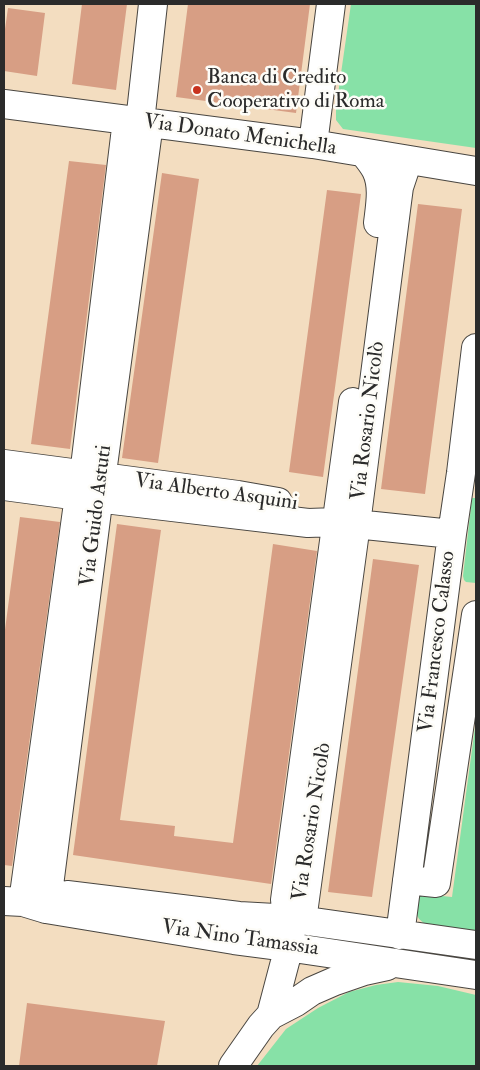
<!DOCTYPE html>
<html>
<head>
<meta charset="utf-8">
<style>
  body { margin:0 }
  #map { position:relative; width:480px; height:1070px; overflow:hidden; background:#f3ddc0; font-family:"IM FELL Double Pica",serif }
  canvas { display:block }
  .frame { position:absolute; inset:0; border:5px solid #2b2b2b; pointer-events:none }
</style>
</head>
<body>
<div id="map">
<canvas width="480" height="1070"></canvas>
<div class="frame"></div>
</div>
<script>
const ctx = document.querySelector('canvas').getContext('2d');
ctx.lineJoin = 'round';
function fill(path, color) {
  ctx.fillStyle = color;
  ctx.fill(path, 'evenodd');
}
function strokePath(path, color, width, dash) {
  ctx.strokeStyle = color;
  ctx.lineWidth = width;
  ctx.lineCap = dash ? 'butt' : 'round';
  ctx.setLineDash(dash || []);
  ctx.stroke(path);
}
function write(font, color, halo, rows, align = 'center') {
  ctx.font = font + ' "IM FELL Double Pica",serif';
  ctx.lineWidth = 5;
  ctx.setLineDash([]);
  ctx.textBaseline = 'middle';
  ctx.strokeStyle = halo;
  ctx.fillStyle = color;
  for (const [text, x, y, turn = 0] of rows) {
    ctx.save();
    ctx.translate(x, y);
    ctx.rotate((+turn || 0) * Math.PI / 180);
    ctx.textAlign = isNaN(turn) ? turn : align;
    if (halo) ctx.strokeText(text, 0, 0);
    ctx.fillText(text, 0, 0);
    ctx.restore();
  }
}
fill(new Path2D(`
  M 351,4 L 476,4 L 476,148 L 343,129 L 336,120 L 336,108 Z
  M 472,498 L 476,498 L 476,583 L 466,582 L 464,580 L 463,576 Z
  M 476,720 L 476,932 L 427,926 L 419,919 L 416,913 L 419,896 L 422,894 L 452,897 Z
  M 398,982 L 438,986 L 476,995 L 476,1066 L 257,1066 L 286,1029 L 318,1008 L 349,992 L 376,985 Z`), '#87e1a7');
fill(new Path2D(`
  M 82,4 L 127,4 L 116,90 L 72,84 Z
  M 188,4 L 310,4 L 296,113 L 176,97 Z
  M 8,8 L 45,13 L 37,76 L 4,71 L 4,36 Z
  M 69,161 L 106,165 L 70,449 L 31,444 Z
  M 162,173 L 199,179 L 158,463 L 122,458 Z
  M 327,190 L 361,194 L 323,477 L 289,472 Z
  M 418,204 L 462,209 L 425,494 L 381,489 Z
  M 20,517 L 60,522 L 12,866 L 4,865 L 4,637 Z
  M 117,524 L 161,530 L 120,820 L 175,826 L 174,836 L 233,843 L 273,544 L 317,551 L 271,884 L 73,855 Z
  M 373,559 L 419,565 L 372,897 L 328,892 Z
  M 27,1003 L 165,1021 L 157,1066 L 19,1066 Z`), '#d79e84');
const minor = new Path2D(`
  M 4,104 L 313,144 L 476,171
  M 140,122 L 153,4
  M 313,144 L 331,4
  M 364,153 C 368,158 373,164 376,170 C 384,186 380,206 378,223
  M 4,464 L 238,495 L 278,502
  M 4,486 L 79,496 L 308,523 L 336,522 L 452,534
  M 407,880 L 436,883 L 476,615
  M 67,895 L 239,916 L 293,919 L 476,945
  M 4,901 L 23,902 L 46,909 L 234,940 L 288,947 L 476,975
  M 23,902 L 79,496 L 84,475 L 127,120
  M 46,909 L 98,503 L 149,123
  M 293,919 L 285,900 L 353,402
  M 400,935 L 452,534 L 461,473 L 476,348
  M 271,1015 L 296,1002 L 312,991 L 335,981 L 364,971 L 387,966
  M 233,1066 L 261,1026 L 271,1015 L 286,958 L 293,919 L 304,906 L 356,524 L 397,202 L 399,187 L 408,160`);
strokePath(minor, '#494641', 30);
strokePath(minor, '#fff', 28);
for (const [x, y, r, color] of [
  [197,90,5,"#c8321e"]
]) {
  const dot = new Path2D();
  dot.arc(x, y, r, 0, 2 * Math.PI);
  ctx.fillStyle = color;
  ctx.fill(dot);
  strokePath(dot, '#fdfcf7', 2);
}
write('21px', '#2b2b2b', '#fdfcf7', [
  ["Banca di Credito",207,78],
  ["Cooperativo di Roma",207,102]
], 'left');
write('21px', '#2b2b2b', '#fdfcf7', [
  ["Via Donato Menichella",240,136,8],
  ["Via Rosario Nicolò",369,421,-83],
  ["Via Alberto Asquini",216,493,8],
  ["Via Guido Astuti",97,516,-83],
  ["Via Francesco Calasso",438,642,-83],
  ["Via Rosario Nicolò",313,822,-81],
  ["Via Nino Tamassia",240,939,8]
]);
</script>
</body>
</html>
